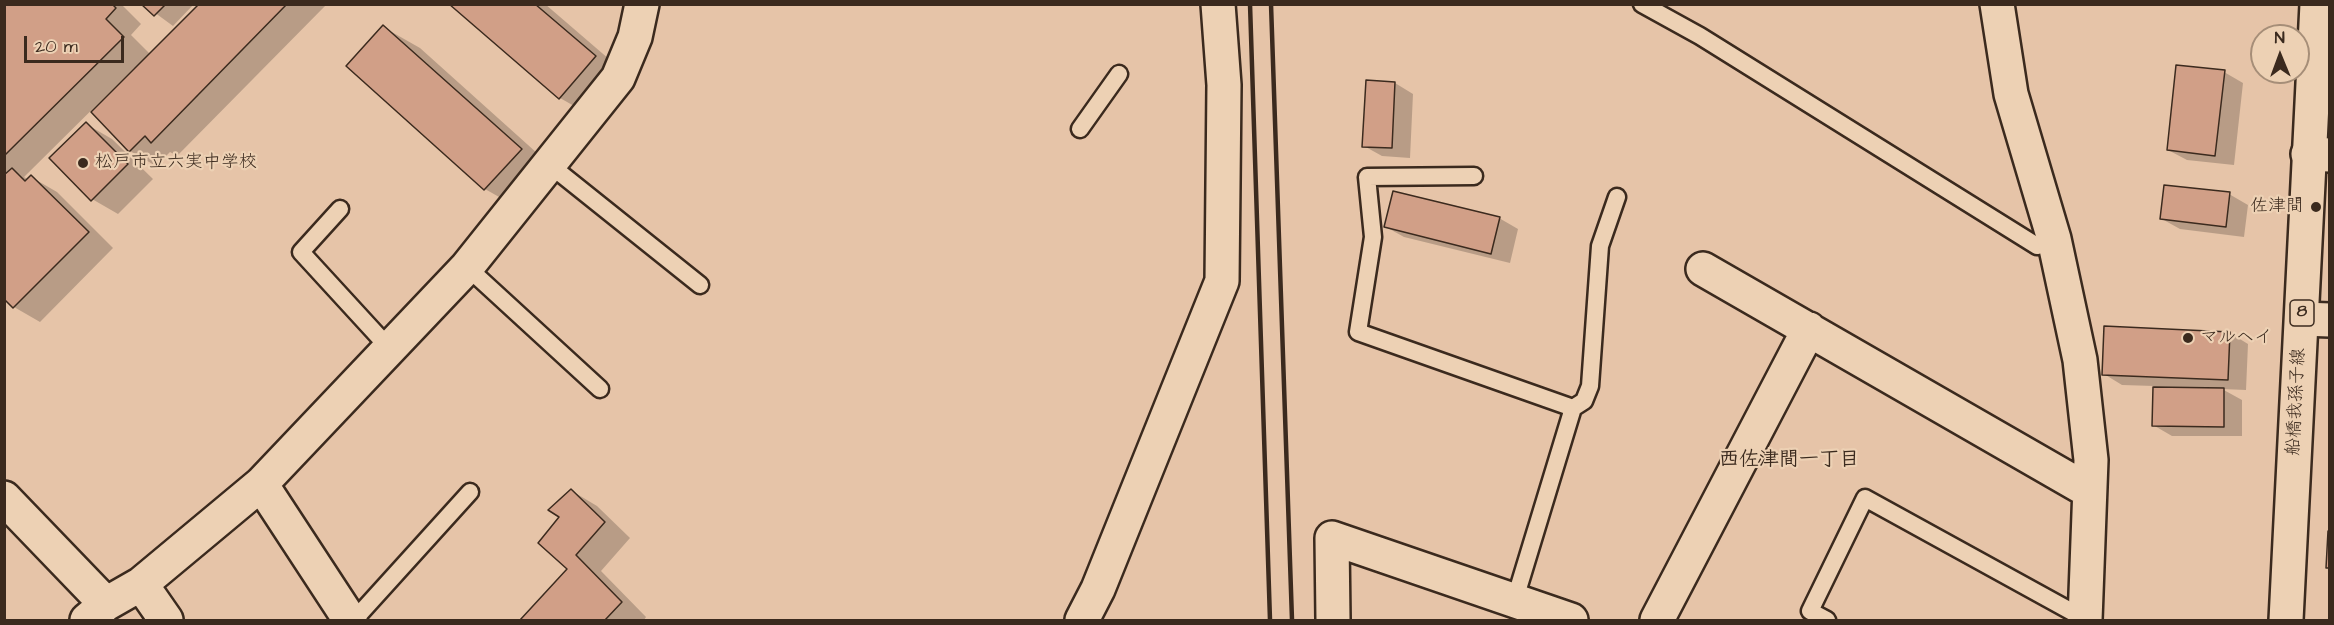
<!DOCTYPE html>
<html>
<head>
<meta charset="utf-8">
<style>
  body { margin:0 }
  #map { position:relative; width:2334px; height:625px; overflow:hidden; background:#e6c4a8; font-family:"Architects Daughter",sans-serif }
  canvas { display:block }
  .frame { position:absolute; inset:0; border:6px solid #3b2a1e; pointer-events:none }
  .north { position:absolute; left:2250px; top:24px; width:60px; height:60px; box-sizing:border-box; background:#edd1b4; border:2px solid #a68e78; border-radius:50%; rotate:359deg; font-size:16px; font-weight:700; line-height:24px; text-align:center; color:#3b2a1e }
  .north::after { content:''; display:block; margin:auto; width:21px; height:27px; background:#3b2a1e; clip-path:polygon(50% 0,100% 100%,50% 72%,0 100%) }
  .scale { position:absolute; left:24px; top:36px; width:100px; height:27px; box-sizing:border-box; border:3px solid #3b2a1e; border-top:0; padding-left:8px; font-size:18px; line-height:21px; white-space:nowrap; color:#3b2a1e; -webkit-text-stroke:4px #edd1b4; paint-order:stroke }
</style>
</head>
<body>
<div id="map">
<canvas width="2334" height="625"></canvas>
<div class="frame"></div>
<div class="north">N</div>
<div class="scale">20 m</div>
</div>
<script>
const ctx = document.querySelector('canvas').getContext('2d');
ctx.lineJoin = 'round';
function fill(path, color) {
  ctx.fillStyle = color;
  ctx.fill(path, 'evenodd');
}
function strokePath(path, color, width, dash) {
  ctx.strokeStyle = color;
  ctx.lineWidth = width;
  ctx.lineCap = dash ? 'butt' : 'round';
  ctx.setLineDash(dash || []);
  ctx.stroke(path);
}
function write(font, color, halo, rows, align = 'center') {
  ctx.font = font + ' "Architects Daughter","Klee One",sans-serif';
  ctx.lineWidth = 4.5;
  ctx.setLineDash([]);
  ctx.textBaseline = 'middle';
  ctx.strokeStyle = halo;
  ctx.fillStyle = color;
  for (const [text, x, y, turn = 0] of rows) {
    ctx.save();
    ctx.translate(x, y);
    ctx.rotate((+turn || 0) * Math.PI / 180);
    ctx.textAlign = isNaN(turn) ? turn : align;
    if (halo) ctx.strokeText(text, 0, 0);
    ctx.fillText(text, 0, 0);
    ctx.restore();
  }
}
fill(new Path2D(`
  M 4,4 L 121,4 L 141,24 L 131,35 L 151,55 L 201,4 L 327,4 L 177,156 L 170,152 L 156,166 L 130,151 L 93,112 L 136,70 L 134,68 L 24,177 L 29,180 L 31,177 L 57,192 L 113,248 L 40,322 L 14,307 L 4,297 Z
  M 143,4 L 194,4 L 173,26 Z
  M 451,4 L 545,4 L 631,78 L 597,119 L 560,98 Z
  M 383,27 L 420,48 L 557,171 L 522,210 L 485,189 L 348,66 Z
  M 2224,72 L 2243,83 L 2234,165 L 2187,160 L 2168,150 Z
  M 1395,83 L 1413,94 L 1410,158 L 1382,156 L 1364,146 Z
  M 86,124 L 112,139 L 153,179 L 118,214 L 92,199 Z
  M 2229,194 L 2248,205 L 2244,237 L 2180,229 L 2162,219 Z
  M 1499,218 L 1518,229 L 1510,263 L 1404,237 L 1386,227 Z
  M 2230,333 L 2248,344 L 2246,390 L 2222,389 L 2242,400 L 2242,436 L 2172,436 L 2153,425 L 2154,386 L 2122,385 L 2104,374 Z
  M 572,491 L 597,506 L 630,538 L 601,571 L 646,617 L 644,620 L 522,620 L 569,569 L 561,517 Z`), '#0003');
const building = new Path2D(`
  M 4,4 L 112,4 L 116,8 L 106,19 L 124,37 L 4,156 Z
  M 141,4 L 166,4 L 154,16 Z
  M 199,4 L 287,4 L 151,143 L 145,136 L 129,152 L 91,112 Z
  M 449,4 L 535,4 L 596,56 L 559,99 Z
  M 383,25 L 522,149 L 484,190 L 346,66 Z
  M 2176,65 L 2225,70 L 2215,156 L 2167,150 Z
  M 1366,80 L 1395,82 L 1392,148 L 1362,147 Z
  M 86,122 L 128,164 L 91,201 L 49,158 Z
  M 12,168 L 25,181 L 31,175 L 89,232 L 13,308 L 4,299 L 4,175 Z
  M 2164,185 L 2230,192 L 2226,227 L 2160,219 Z
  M 1393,191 L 1500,217 L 1491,254 L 1384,227 Z
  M 2104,326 L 2230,332 L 2228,380 L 2102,375 Z
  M 2153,387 L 2224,388 L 2224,427 L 2152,426 Z
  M 571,489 L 605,522 L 576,555 L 622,602 L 605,620 L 520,620 L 567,569 L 538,543 L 559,517 L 548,510 Z
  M 2328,531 L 2330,531 L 2330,568 L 2326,568 Z`);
fill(building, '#d19f87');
strokePath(building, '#3b2a1e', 1.5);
const lane = new Path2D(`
  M 1642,4 L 1700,36 L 2037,246 L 2054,239
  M 1080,129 L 1119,74
  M 550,165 L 700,285
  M 1474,176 L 1367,177 L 1373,237 L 1358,332 L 1573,408 L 1515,599
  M 340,209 L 301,252 L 390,349
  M 467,267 L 600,389
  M 1573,408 L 1584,401 L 1590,386 L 1600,246 L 1617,197
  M 354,620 L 470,492
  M 1827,620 L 1810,611 L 1865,498 L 2085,619`);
const street = new Path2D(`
  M 1997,4 L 2011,94 L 2054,239 L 2080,360 L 2091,460 L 2085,620
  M 2308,154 L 2330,155
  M 1703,269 L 2089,491
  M 2302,319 L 2330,320
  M 261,484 L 350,620
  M 4,498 L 106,604
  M 141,584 L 166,620
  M 87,620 L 106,604 L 141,584 L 261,484 L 467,267 L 618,78 L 635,37 L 642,4
  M 1082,620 L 1098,589 L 1222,281 L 1224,85 L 1218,4
  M 1333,620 L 1332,538 L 1571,620
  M 1657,620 L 1809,329`);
const primary = new Path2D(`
  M 2286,620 L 2317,4`);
strokePath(lane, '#3b2a1e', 21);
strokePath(street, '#3b2a1e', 38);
strokePath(primary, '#3b2a1e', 38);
strokePath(lane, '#edd1b4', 16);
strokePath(street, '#edd1b4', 33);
strokePath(primary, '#edd1b4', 33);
strokePath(new Path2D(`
  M 1250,4 L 1270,620
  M 1271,4 L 1292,620`), '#3b2a1e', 4.5);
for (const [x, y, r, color] of [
  [83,163,6,"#3b2a1e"],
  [2316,207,6,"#3b2a1e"],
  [2188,338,6,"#3b2a1e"]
]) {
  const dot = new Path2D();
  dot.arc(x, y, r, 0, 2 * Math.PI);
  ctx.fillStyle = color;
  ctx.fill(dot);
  strokePath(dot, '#edd1b4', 2);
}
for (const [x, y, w] of [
  [2302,313,24]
]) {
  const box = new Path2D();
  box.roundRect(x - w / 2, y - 13, w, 26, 4.5);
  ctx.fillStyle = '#edd1b4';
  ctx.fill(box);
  strokePath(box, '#3b2a1e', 1.5);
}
write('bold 16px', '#3b2a1e', null, [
  ["8",2302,313]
]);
write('18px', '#3b2a1e', '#edd1b4', [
  ["松戸市立六実中学校",95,163],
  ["佐津間",2304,207,"right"],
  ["マルヘイ",2200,338]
], 'left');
write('18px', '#3b2a1e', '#edd1b4', [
  ["船橋我孫子線",2297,402,-87]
]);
write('bold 20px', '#3b2a1e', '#edd1b4', [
  ["西佐津間一丁目",1789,461]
]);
</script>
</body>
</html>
